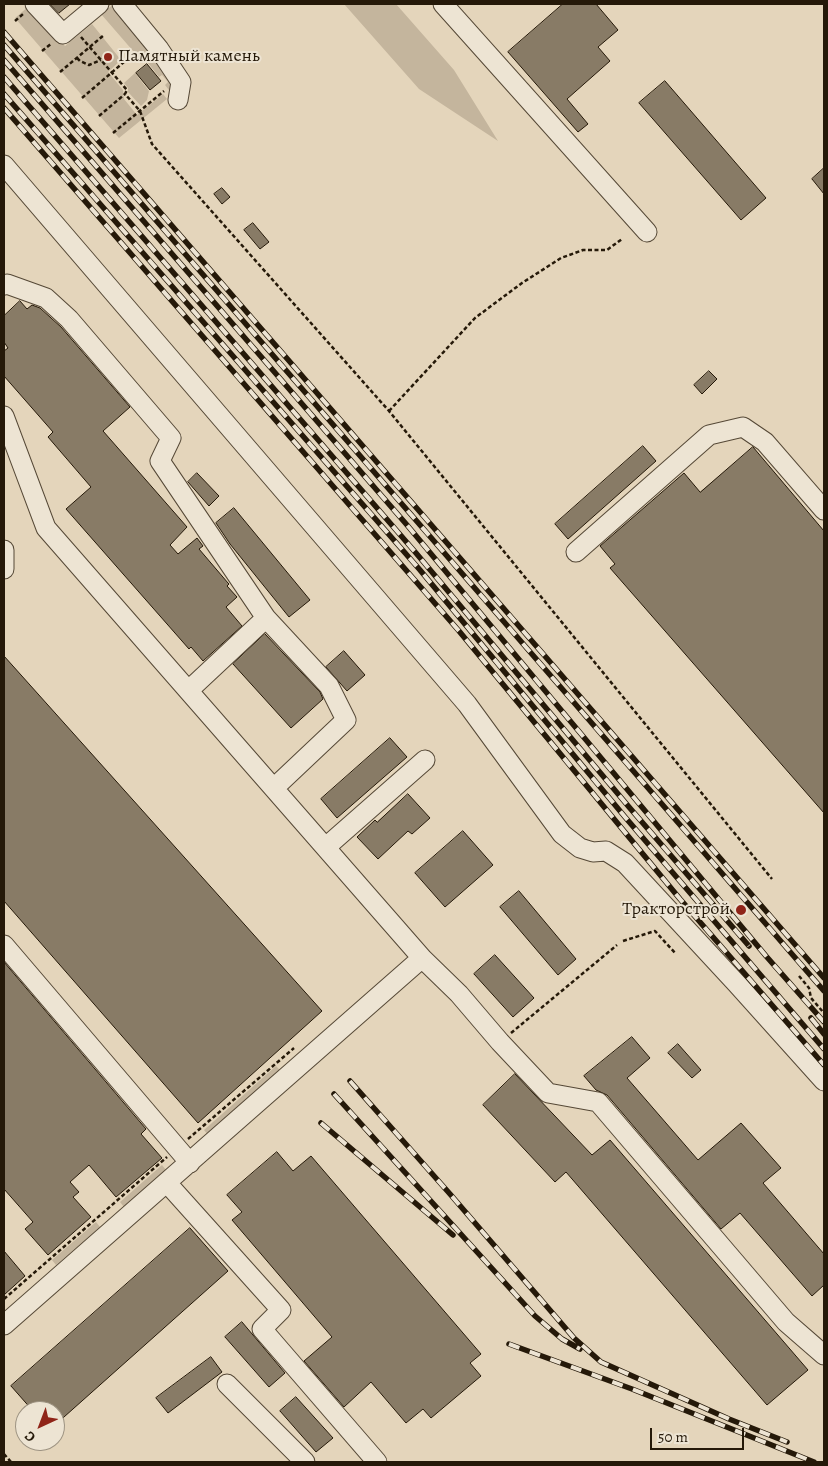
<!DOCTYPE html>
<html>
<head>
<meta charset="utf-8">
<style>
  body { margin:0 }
  #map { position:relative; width:828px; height:1466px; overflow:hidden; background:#e4d5bb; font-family:Alegreya,serif }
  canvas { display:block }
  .frame { position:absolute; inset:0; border:5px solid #251909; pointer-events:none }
  .north { position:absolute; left:15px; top:1401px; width:50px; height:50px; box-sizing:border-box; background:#ede4d3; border:1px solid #9d9382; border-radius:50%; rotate:223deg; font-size:14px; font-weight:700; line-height:20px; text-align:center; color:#251909 }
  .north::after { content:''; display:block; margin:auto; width:18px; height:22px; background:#8f2418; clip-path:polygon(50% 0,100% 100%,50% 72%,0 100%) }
  .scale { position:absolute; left:650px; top:1428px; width:94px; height:22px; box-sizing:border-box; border:2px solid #251909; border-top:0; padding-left:6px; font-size:15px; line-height:18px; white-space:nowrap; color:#251909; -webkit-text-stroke:4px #ede4d3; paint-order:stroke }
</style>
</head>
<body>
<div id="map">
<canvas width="828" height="1466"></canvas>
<div class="frame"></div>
<div class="north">С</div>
<div class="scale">50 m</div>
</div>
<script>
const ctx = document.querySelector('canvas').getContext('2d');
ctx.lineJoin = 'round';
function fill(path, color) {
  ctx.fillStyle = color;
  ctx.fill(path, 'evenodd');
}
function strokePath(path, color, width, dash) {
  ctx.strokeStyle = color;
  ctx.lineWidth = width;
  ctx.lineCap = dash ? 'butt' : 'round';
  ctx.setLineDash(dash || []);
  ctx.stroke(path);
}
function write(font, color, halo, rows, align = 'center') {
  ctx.font = font + ' Alegreya,serif';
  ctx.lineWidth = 4;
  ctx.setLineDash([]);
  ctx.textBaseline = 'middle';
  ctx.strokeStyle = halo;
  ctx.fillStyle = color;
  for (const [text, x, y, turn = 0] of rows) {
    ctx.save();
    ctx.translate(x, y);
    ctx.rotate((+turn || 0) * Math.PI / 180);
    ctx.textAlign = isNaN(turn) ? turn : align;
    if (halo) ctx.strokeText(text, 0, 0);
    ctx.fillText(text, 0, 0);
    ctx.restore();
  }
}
fill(new Path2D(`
  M 114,4 L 154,47 L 140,59 L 101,14 Z
  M 344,4 L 396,4 L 454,70 L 498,141 L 419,89 Z
  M 29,6 L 65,46 L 92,24 L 121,60 L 108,72 L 123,90 L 124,99 L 137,115 L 163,94 L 167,99 L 119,138 L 15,18 Z
  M 158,54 L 175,81 L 172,94 L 165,85 L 168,82 L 162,75 L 159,77 L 148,63 Z
  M 135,73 L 149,91 L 147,100 L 141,106 L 128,92 L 128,88 L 124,83 Z
  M 276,1066 L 281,1071 L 208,1135 L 204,1130 Z
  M 162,1165 L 166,1170 L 124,1207 L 120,1202 Z
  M 96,1222 L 100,1227 L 56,1265 L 52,1260 Z`), '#c4b59d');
const building = new Path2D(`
  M 50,4 L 70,4 L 59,13 Z
  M 563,4 L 596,4 L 618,30 L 598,47 L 610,61 L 567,99 L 588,124 L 578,132 L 508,52 Z
  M 147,64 L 161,81 L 150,90 L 136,73 Z
  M 665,81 L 766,198 L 741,220 L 639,103 Z
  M 824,168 L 824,194 L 812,179 Z
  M 222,188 L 230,197 L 222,204 L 214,194 Z
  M 253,223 L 269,242 L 260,249 L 244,230 Z
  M 20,301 L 27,309 L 32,305 L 40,308 L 61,327 L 130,407 L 103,431 L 187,527 L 170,545 L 178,554 L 197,538 L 203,546 L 199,549 L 228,583 L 229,584 L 227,586 L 237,597 L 226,607 L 242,626 L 203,661 L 191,647 L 189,649 L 66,509 L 91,487 L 48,437 L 53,432 L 4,376 L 4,351 L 8,348 L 4,342 L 4,316 Z
  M 709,371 L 717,379 L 702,394 L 694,385 Z
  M 643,446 L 656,461 L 568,539 L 555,524 Z
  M 753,447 L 824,531 L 824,813 L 610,568 L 615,564 L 600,546 L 684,473 L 700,492 Z
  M 197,473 L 219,496 L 209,506 L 188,482 Z
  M 234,508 L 310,600 L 289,617 L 230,544 L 216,523 Z
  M 265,634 L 320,692 L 323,699 L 291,728 L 233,664 Z
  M 344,651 L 365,675 L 347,691 L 326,667 Z
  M 4,656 L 322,1011 L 198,1123 L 4,901 Z
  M 390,738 L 407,757 L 337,818 L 321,799 Z
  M 408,794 L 430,818 L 412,834 L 408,831 L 378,859 L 357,837 L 375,820 L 377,822 Z
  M 463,831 L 493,865 L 445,907 L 415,873 Z
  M 519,891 L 576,959 L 558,975 L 500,907 Z
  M 495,955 L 534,998 L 513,1017 L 474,974 Z
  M 4,962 L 146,1129 L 141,1134 L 162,1158 L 116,1197 L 89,1165 L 70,1182 L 79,1192 L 73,1197 L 91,1217 L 48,1255 L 25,1229 L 33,1222 L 4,1189 Z
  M 632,1037 L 650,1058 L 627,1078 L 698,1160 L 741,1123 L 781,1168 L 763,1183 L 824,1254 L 824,1285 L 812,1296 L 740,1213 L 721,1229 L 607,1095 L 596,1090 L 584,1076 Z
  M 678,1044 L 701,1070 L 692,1078 L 668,1053 Z
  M 515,1074 L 592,1155 L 610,1140 L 808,1370 L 767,1405 L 566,1172 L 555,1182 L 483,1105 Z
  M 277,1152 L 293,1171 L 311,1156 L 481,1354 L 470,1363 L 481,1376 L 431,1418 L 423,1409 L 406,1423 L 371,1382 L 344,1407 L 304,1361 L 332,1337 L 232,1220 L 242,1212 L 227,1195 Z
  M 190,1228 L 228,1271 L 55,1425 L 55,1411 L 33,1411 L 11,1386 Z
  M 4,1251 L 25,1276 L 4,1295 Z
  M 242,1322 L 285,1373 L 269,1387 L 225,1337 Z
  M 211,1357 L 222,1372 L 168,1413 L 156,1398 Z
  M 296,1397 L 333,1438 L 316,1452 L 280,1411 Z`);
fill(building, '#887b66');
strokePath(building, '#251909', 1);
const minor = new Path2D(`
  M 35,4 L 63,34 L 99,4
  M 122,4 L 159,49 L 181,82 L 178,100
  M 443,4 L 647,232
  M 4,165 L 467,704 L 562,834 L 580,848 L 593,852 L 606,851 L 625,863 L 737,984 L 824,1081
  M 4,285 L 7,284 L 46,298 L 69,319 L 171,438 L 160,461 L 266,618 L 329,686 L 346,720 L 274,788
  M 4,416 L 46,528 L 422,958 L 459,994 L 500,1042 L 548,1093 L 598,1102 L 786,1322 L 824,1355
  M 4,550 L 4,569
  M 576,552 L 709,435 L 743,427 L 765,442 L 824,510
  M 189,690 L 266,618
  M 326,847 L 425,760
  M 4,945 L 190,1163
  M 167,1183 L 281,1310 L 262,1329 L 377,1462
  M 4,1325 L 422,958
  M 227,1384 L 305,1462`);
strokePath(minor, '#554836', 21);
strokePath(new Path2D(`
  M 15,21 L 23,14
  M 81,37 L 127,90 L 125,94 L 140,111 L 152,144 L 389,411 L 772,879
  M 42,51 L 52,43
  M 77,58 L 80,61 L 89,65 L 101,60
  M 60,72 L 104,35
  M 82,98 L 131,56
  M 99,116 L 125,94
  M 113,133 L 164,91
  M 389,411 L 475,318 L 522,283 L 561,258 L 583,250 L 607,250 L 622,239
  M 623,941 L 655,931 L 676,954
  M 799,976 L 809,988 L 811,998 L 824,1013
  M 511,1033 L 617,945
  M 188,1139 L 294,1048
  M 4,1299 L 167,1157
  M 4,1454 L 11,1462`), '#251909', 2.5, [4, 2.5]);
strokePath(minor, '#ede4d3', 19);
const rail = new Path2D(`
  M 4,32 L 824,978
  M 4,45 L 824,991
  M 4,60 L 407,525 L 766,956 L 824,1022
  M 4,77 L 416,553 L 629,807 L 749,946
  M 4,94 L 420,570 L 625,817 L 824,1049
  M 4,108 L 459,631 L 680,899 L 824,1065
  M 811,1018 L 824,1034
  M 350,1081 L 450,1194 L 574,1338 L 601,1362 L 729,1419 L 787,1442
  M 334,1094 L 535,1316 L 562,1339 L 580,1349
  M 321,1123 L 453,1235
  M 509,1344 L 632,1389 L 814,1462`);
strokePath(rail, '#251909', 5.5);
strokePath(rail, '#ede4d3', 4, [11]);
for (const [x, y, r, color] of [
  [108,57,5,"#8f2418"],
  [741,910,6,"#8f2418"]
]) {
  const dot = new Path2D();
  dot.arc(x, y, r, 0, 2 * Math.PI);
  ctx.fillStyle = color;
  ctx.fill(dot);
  strokePath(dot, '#ede4d3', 2);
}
write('18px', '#251909', '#ede4d3', [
  ["Памятный камень",118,57],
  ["Тракторстрой",730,910,"right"]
], 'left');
</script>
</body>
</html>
